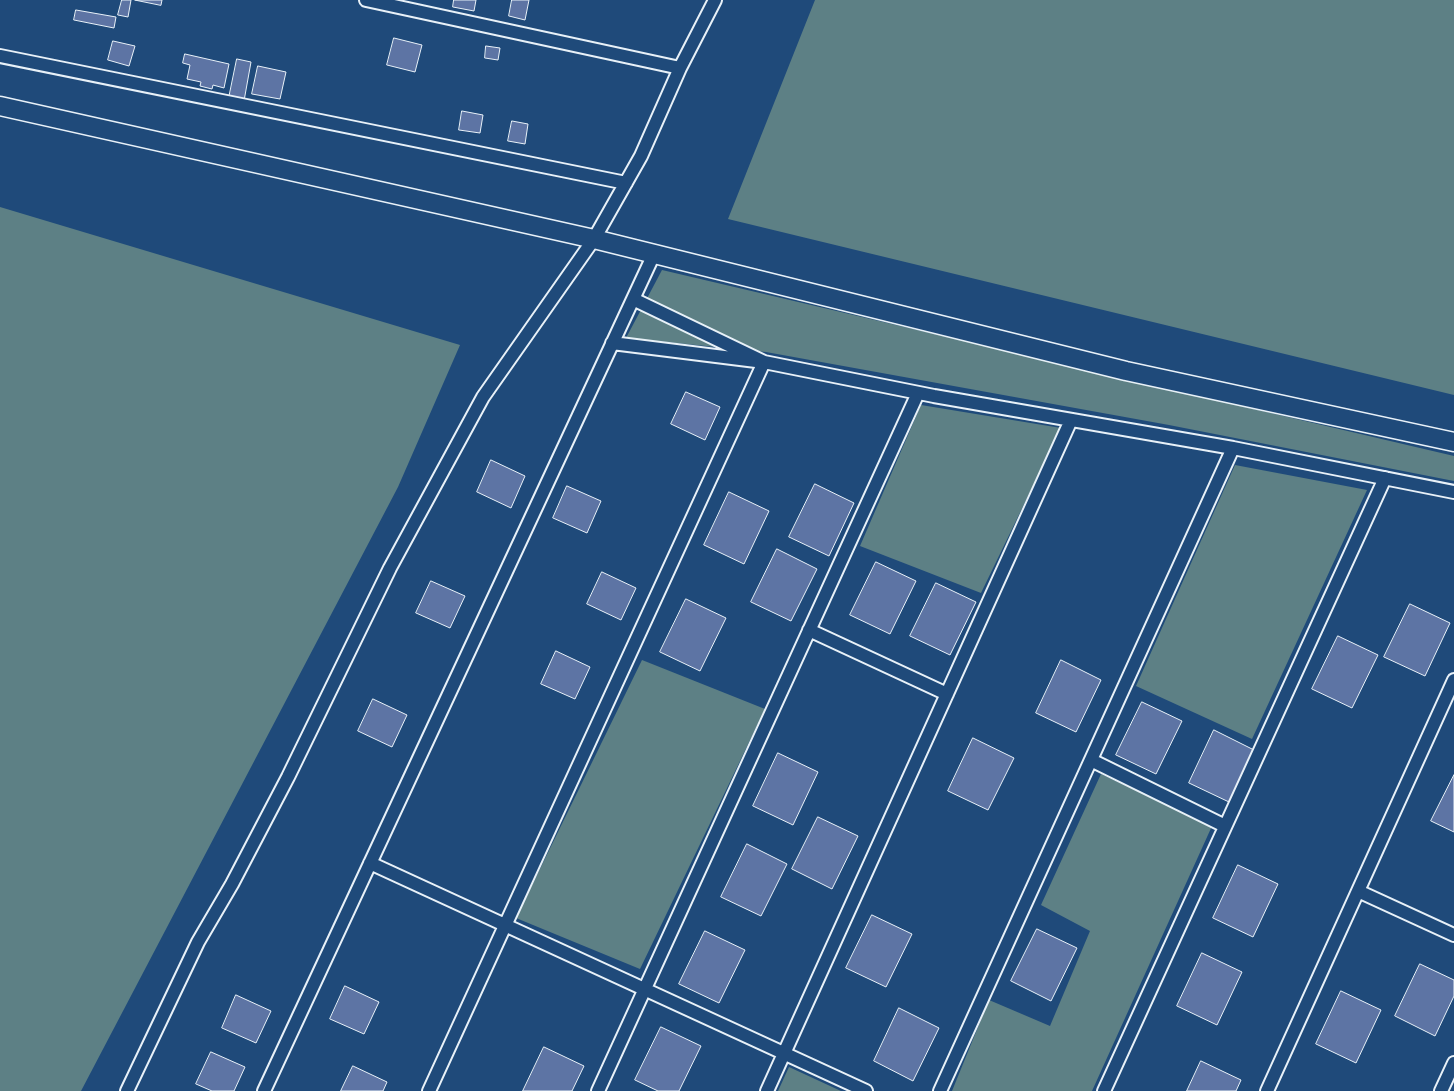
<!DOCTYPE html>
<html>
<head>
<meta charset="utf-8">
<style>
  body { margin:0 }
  canvas { display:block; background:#1f4a7a }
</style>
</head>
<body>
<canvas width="1454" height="1091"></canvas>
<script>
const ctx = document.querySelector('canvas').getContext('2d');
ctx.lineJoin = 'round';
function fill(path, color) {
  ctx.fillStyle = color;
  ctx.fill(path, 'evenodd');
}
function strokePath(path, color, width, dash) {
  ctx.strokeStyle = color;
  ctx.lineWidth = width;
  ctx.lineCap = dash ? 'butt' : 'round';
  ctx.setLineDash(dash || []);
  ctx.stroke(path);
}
fill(new Path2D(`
  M 815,0 L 1454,0 L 1454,395 L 728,219 Z
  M 0,207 L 460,345 L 398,487 L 81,1091 L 0,1091 Z
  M 662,270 L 1454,456 L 1454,481 L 1169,425 L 766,352 L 626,338 Z
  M 921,405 L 1061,428 L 981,593 L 860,546 Z
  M 1235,465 L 1367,490 L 1252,739 L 1136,686 Z
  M 642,660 L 765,709 L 640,969 L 516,918 Z
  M 1101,774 L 1212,826 L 1092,1091 L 952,1091 L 989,1000 L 1050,1026 L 1090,931 L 1041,905 Z
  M 789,1067 L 841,1091 L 778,1091 Z`), '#5d8085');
const building = new Path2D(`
  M 122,0 L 131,0 L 128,17 L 118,15 Z
  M 135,0 L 162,0 L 161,5 Z
  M 454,0 L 476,0 L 474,11 L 453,7 Z
  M 512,0 L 529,0 L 525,20 L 509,16 Z
  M 76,10 L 116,17 L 114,28 L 74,20 Z
  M 394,38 L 422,45 L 415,72 L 387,65 Z
  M 113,41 L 135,46 L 129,66 L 108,60 Z
  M 486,46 L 500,48 L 498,60 L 485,58 Z
  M 185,54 L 229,64 L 224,88 L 213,85 L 212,89 L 200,86 L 201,82 L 187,79 L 190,65 L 183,63 Z
  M 237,59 L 251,62 L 244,101 L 229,98 Z
  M 258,66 L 286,72 L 280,99 L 252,94 Z
  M 462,111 L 483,115 L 480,133 L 459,130 Z
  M 512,121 L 528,124 L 525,144 L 508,141 Z
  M 686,392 L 720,407 L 705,440 L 671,424 Z
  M 491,460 L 525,476 L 511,508 L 477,492 Z
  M 815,484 L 854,503 L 829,556 L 789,537 Z
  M 567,486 L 601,501 L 587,533 L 553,518 Z
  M 729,492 L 769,511 L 744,564 L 704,545 Z
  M 777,549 L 817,569 L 791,621 L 751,602 Z
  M 876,562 L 916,581 L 890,634 L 850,615 Z
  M 602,572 L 636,588 L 621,620 L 587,604 Z
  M 431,581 L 465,596 L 450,628 L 416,613 Z
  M 936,583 L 976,602 L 950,655 L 910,636 Z
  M 686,599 L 726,618 L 700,671 L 660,652 Z
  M 1410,604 L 1450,623 L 1425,676 L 1384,657 Z
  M 1338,636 L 1378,655 L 1352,708 L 1312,689 Z
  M 556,651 L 590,667 L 575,699 L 541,684 Z
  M 1061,660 L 1101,680 L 1076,732 L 1036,713 Z
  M 373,699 L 407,715 L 392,747 L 358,731 Z
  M 1142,702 L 1182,721 L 1156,774 L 1116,755 Z
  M 1214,730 L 1254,750 L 1229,802 L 1189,783 Z
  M 973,738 L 1014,758 L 988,810 L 948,791 Z
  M 778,753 L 818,772 L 793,825 L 753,806 Z
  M 1454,775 L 1454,832 L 1431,821 Z
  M 818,817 L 858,836 L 832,889 L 792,869 Z
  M 747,844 L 787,864 L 761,916 L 721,897 Z
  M 1238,865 L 1278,884 L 1253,937 L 1213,918 Z
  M 872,915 L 912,934 L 886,987 L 846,968 Z
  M 1037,929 L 1077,948 L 1051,1001 L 1011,981 Z
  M 705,931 L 745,950 L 719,1003 L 679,984 Z
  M 1202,953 L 1242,972 L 1217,1025 L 1177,1006 Z
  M 1420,964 L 1454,980 L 1454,996 L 1435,1036 L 1395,1016 Z
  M 345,986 L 379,1002 L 364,1034 L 330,1019 Z
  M 1341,991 L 1381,1010 L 1356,1063 L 1316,1044 Z
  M 236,995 L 271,1011 L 256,1043 L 222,1028 Z
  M 899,1008 L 939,1028 L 913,1081 L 874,1061 Z
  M 661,1027 L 701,1046 L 679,1091 L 658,1091 L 635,1080 Z
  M 544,1047 L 584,1066 L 572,1091 L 523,1091 Z
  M 211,1052 L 245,1067 L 234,1091 L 212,1091 L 196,1084 Z
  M 1201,1061 L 1241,1080 L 1236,1091 L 1187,1091 Z
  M 353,1066 L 387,1082 L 383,1091 L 341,1091 Z`);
fill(building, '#5d74a4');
strokePath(building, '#e8f1f8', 1);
const minor = new Path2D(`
  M 366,0 L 680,68
  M 0,56 L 626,183
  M 612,343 L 764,362 L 934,396 L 1233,448 L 1454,492
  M 809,630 L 947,694
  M 1091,760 L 1225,826
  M 370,863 L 866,1091
  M 1358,891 L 1454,935
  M 127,1091 L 198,942 L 232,884 L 288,777 L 390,568 L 483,397 L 594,239 L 641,156 L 680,68 L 715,0
  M 264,1091 L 654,254
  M 429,1091 L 764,362 L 633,299
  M 598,1091 L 918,393
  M 767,1091 L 1071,420
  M 940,1091 L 1233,448
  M 1104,1091 L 1385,478
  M 1267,1091 L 1454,680
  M 1441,1091 L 1454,1063`);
const secondary = new Path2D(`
  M 0,106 L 594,239 L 1126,371 L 1454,442`);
strokePath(minor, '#e8f1f8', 16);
strokePath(secondary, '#e8f1f8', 21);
strokePath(minor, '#1f4a7a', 12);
strokePath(secondary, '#1f4a7a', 18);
</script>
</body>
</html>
